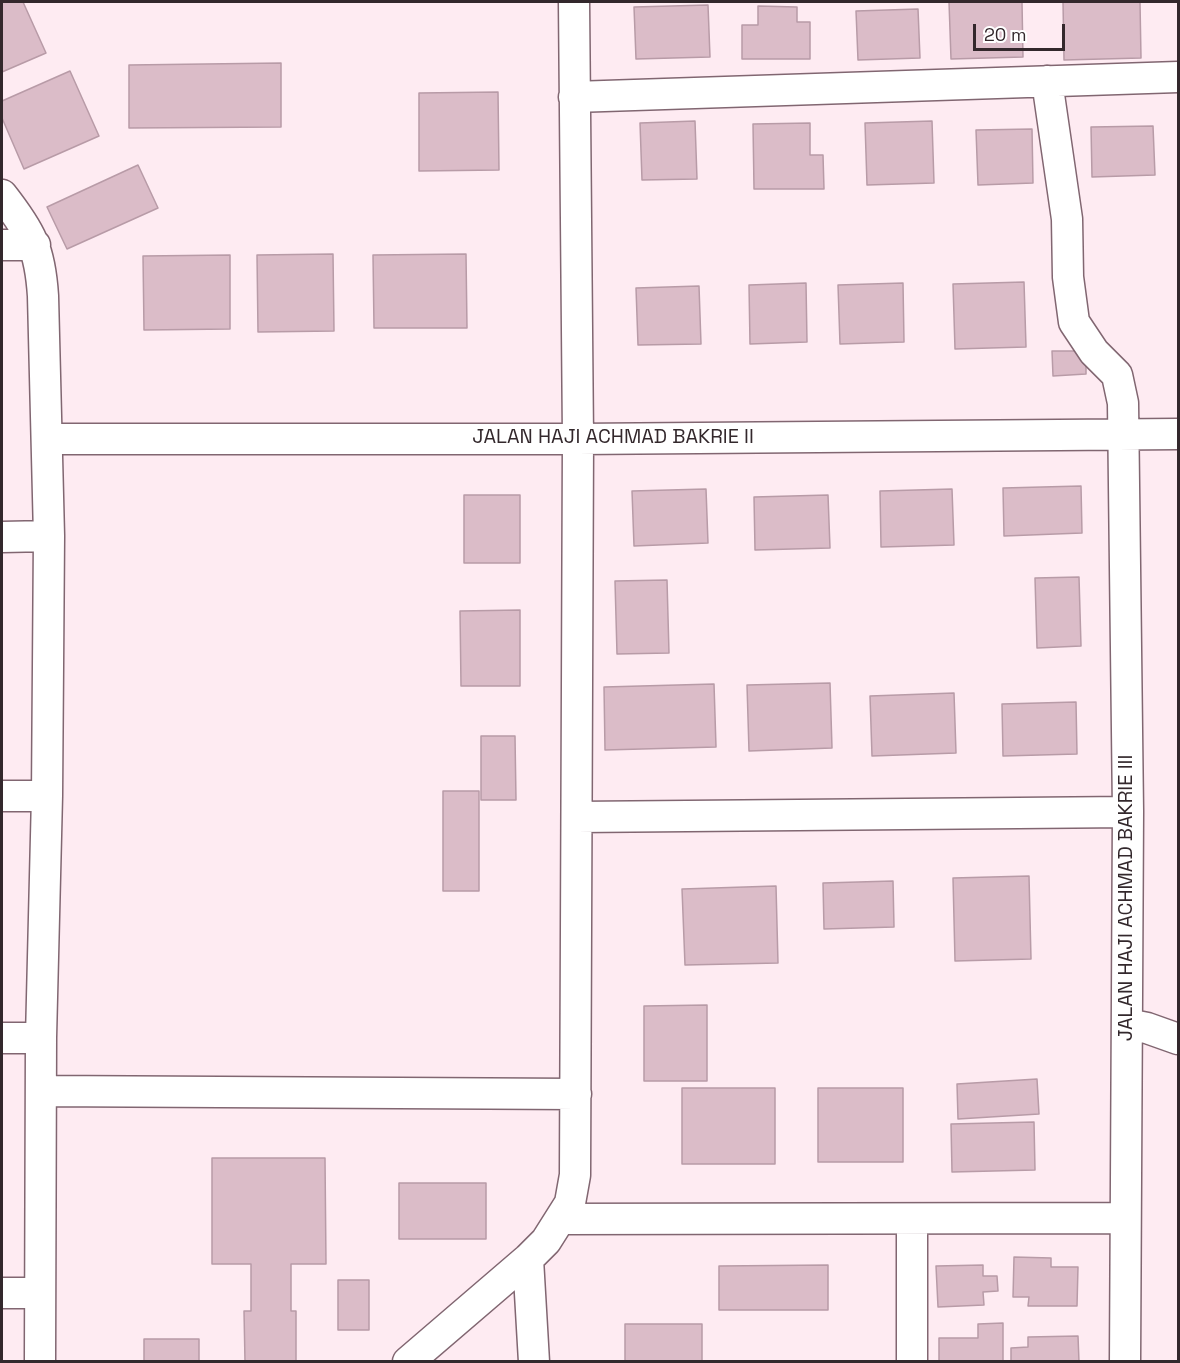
<!DOCTYPE html>
<html>
<head>
<meta charset="utf-8">
<style>
  body { margin:0 }
  #map { position:relative; width:1180px; height:1363px; overflow:hidden; background:#feebf2; font-family:"Space Grotesk",sans-serif }
  canvas { display:block }
  .frame { position:absolute; inset:0; border:3px solid #33282c; pointer-events:none }
  .scale { position:absolute; left:973px; top:24px; width:92px; height:27px; box-sizing:border-box; border:3px solid #33282c; border-top:0; padding-left:8px; font-size:18px; line-height:21px; white-space:nowrap; color:#33282c; -webkit-text-stroke:4px #fff; paint-order:stroke }
</style>
</head>
<body>
<div id="map">
<canvas width="1180" height="1363"></canvas>
<div class="frame"></div>
<div class="scale">20 m</div>
</div>
<script>
const ctx = document.querySelector('canvas').getContext('2d');
ctx.lineJoin = 'round';
function fill(path, color) {
  ctx.fillStyle = color;
  ctx.fill(path, 'evenodd');
}
function strokePath(path, color, width, dash) {
  ctx.strokeStyle = color;
  ctx.lineWidth = width;
  ctx.lineCap = dash ? 'butt' : 'round';
  ctx.setLineDash(dash || []);
  ctx.stroke(path);
}
function write(font, color, halo, rows, align = 'center') {
  ctx.font = font + ' "Space Grotesk",sans-serif';
  ctx.lineWidth = 4.5;
  ctx.setLineDash([]);
  ctx.textBaseline = 'middle';
  ctx.strokeStyle = halo;
  ctx.fillStyle = color;
  for (const [text, x, y, turn = 0] of rows) {
    ctx.save();
    ctx.translate(x, y);
    ctx.rotate((+turn || 0) * Math.PI / 180);
    ctx.textAlign = isNaN(turn) ? turn : align;
    if (halo) ctx.strokeText(text, 0, 0);
    ctx.fillText(text, 0, 0);
    ctx.restore();
  }
}
const building = new Path2D(`
  M 2,2 L 23,2 L 46,53 L 2,72 Z
  M 949,2 L 1022,2 L 1023,57 L 951,59 Z
  M 1063,2 L 1140,2 L 1141,58 L 1064,60 Z
  M 708,5 L 710,57 L 636,59 L 634,7 Z
  M 758,6 L 797,7 L 797,22 L 810,22 L 810,59 L 742,59 L 742,25 L 758,25 Z
  M 918,9 L 920,58 L 858,60 L 856,11 Z
  M 281,63 L 281,127 L 129,128 L 129,65 Z
  M 70,71 L 99,136 L 24,169 L 2,118 L 2,101 Z
  M 498,92 L 499,170 L 419,171 L 419,93 Z
  M 695,121 L 697,179 L 642,180 L 640,123 Z
  M 932,121 L 934,183 L 867,185 L 865,123 Z
  M 810,123 L 810,155 L 823,155 L 824,189 L 754,189 L 753,124 Z
  M 1153,126 L 1155,175 L 1092,177 L 1091,127 Z
  M 1032,129 L 1033,183 L 978,185 L 976,130 Z
  M 138,165 L 158,208 L 67,249 L 47,207 Z
  M 333,254 L 334,331 L 258,332 L 257,255 Z
  M 466,254 L 467,328 L 374,328 L 373,255 Z
  M 230,255 L 230,329 L 144,330 L 143,256 Z
  M 1024,282 L 1026,347 L 955,349 L 953,284 Z
  M 806,283 L 807,342 L 750,344 L 749,285 Z
  M 903,283 L 904,342 L 840,344 L 838,285 Z
  M 699,286 L 701,344 L 638,345 L 636,288 Z
  M 1052,351 L 1086,351 L 1086,374 L 1053,376 Z
  M 1081,486 L 1082,533 L 1004,536 L 1003,488 Z
  M 706,489 L 708,543 L 634,546 L 632,491 Z
  M 952,489 L 954,545 L 881,547 L 880,491 Z
  M 464,495 L 520,495 L 520,563 L 464,563 Z
  M 828,495 L 830,548 L 755,550 L 754,497 Z
  M 1079,577 L 1081,646 L 1037,648 L 1035,578 Z
  M 667,580 L 669,653 L 617,654 L 615,581 Z
  M 520,610 L 520,686 L 461,686 L 460,611 Z
  M 830,683 L 832,748 L 749,751 L 747,685 Z
  M 714,684 L 716,747 L 605,750 L 604,687 Z
  M 954,693 L 956,753 L 872,756 L 870,696 Z
  M 1076,702 L 1077,754 L 1003,756 L 1002,704 Z
  M 481,736 L 515,736 L 516,800 L 481,800 Z
  M 443,791 L 479,791 L 479,891 L 443,891 Z
  M 1029,876 L 1031,959 L 955,961 L 953,878 Z
  M 893,881 L 894,927 L 824,929 L 823,883 Z
  M 776,886 L 778,963 L 685,965 L 682,889 Z
  M 707,1005 L 707,1081 L 644,1081 L 644,1006 Z
  M 1037,1079 L 1039,1114 L 958,1119 L 957,1084 Z
  M 682,1088 L 775,1088 L 775,1164 L 682,1164 Z
  M 818,1088 L 903,1088 L 903,1162 L 818,1162 Z
  M 1034,1122 L 1035,1170 L 952,1172 L 951,1124 Z
  M 212,1158 L 325,1158 L 326,1264 L 291,1264 L 291,1311 L 296,1311 L 296,1362 L 245,1362 L 244,1311 L 251,1311 L 251,1264 L 212,1264 Z
  M 399,1183 L 486,1183 L 486,1239 L 399,1239 Z
  M 1014,1257 L 1051,1258 L 1051,1267 L 1078,1267 L 1077,1306 L 1028,1306 L 1029,1297 L 1013,1297 Z
  M 828,1265 L 828,1310 L 719,1310 L 719,1266 Z
  M 983,1265 L 983,1276 L 997,1276 L 998,1291 L 983,1292 L 984,1305 L 938,1307 L 936,1266 Z
  M 338,1280 L 369,1280 L 369,1330 L 338,1330 Z
  M 1003,1323 L 1003,1362 L 939,1362 L 939,1338 L 978,1338 L 978,1324 Z
  M 625,1324 L 702,1324 L 702,1362 L 625,1362 Z
  M 1078,1336 L 1079,1362 L 1011,1362 L 1011,1348 L 1028,1347 L 1028,1337 Z
  M 144,1339 L 199,1339 L 199,1362 L 144,1362 Z`);
fill(building, '#dbbcc8');
strokePath(building, '#b89ba7', 1.5);
const minor = new Path2D(`
  M 1047,81 L 1067,219 L 1068,277 L 1074,322 L 1094,352 L 1117,375 L 1123,403 L 1128,812 L 1125,1362
  M 574,97 L 1178,77
  M 2,195 C 31,232 40,249 43,296 L 49,536 L 47,796 L 41,1038 L 40,1362
  M 2,245 L 35,245
  M 47,439 L 578,439 L 1178,434
  M 2,537 L 49,536
  M 2,796 L 47,796
  M 577,817 L 1128,812
  M 1127,1024 L 1147,1028 L 1178,1039
  M 2,1038 L 41,1038
  M 42,1091 L 576,1094
  M 560,1219 L 1125,1218
  M 912,1219 L 912,1362
  M 528,1259 L 534,1362
  M 2,1293 L 40,1293
  M 408,1362 L 528,1259 L 546,1241 L 570,1203 L 575,1175 L 578,439 L 574,2`);
strokePath(minor, '#816671', 33);
strokePath(minor, '#fff', 30);
write('20px', '#33282c', '#fff', [
  ["JALAN HAJI ACHMAD BAKRIE II",613,438],
  ["JALAN HAJI ACHMAD BAKRIE III",1127,898,-90]
]);
</script>
</body>
</html>
